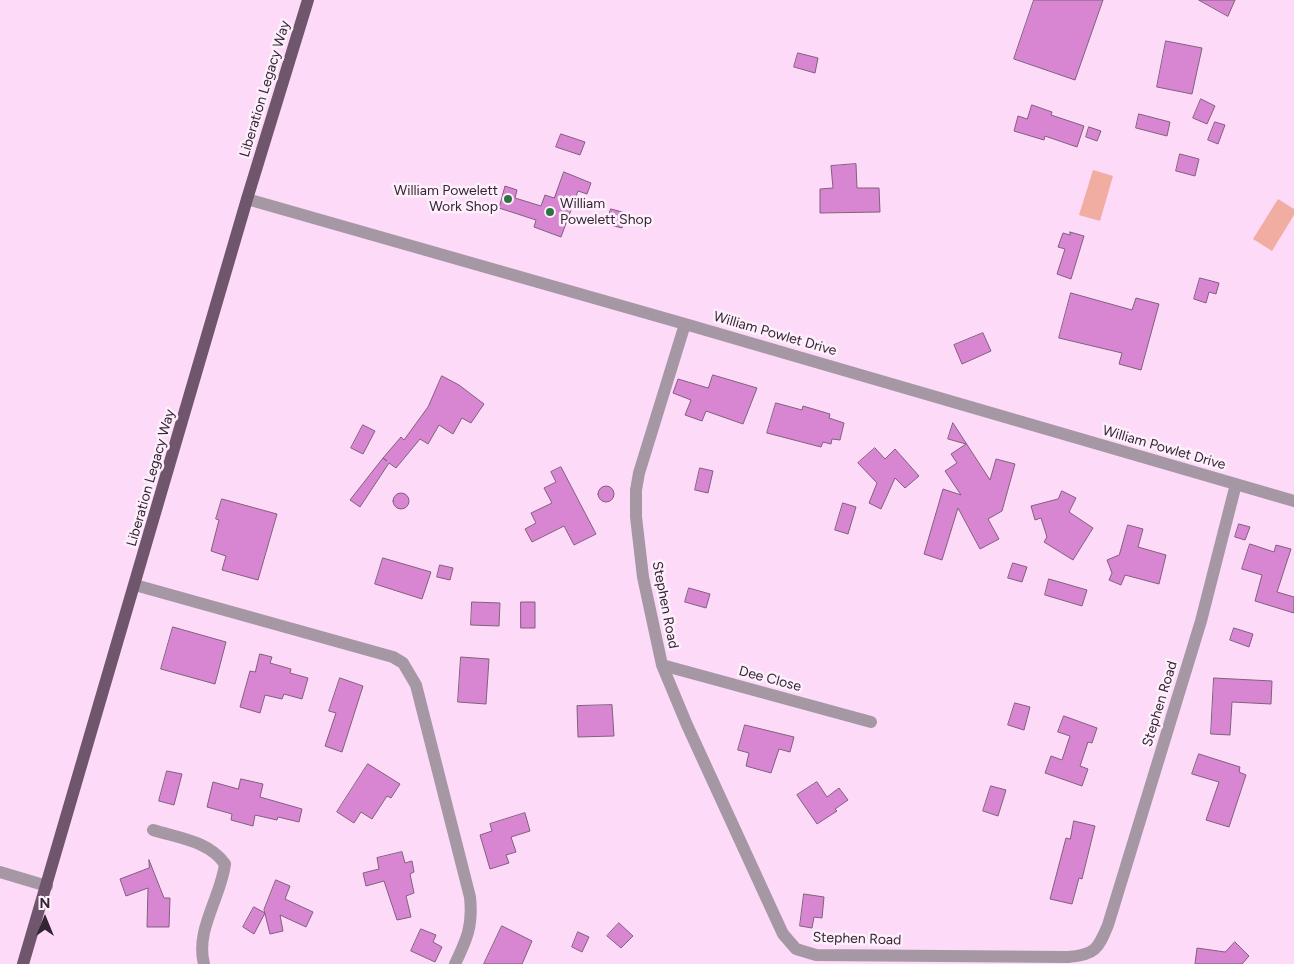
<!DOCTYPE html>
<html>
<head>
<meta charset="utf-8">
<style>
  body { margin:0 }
  #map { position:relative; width:1294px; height:964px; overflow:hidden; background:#fddaf8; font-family:Figtree,sans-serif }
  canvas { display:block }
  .north { position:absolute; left:20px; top:894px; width:50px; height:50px; -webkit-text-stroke:4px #fdeffb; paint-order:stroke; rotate:0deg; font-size:14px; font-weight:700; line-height:20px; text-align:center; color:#332632 }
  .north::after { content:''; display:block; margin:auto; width:18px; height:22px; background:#332632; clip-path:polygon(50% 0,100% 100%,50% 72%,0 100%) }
</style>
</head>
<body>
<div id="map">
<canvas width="1294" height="964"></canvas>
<div class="north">N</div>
</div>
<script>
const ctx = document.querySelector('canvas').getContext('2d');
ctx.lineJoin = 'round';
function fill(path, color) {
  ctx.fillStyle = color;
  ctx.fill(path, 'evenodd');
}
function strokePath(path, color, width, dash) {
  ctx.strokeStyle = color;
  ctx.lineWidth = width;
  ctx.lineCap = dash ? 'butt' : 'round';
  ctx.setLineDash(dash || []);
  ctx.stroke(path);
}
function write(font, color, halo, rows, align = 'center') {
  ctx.font = font + ' Figtree,sans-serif';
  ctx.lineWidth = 5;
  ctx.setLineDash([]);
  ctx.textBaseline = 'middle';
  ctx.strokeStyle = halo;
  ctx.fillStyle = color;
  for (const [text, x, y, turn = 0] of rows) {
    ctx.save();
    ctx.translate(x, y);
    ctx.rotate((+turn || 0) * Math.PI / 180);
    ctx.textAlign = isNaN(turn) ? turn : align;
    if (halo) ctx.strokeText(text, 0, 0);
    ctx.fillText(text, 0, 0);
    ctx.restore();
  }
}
fill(new Path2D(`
  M 1093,170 L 1113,176 L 1100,221 L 1079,215 Z
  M 1278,199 L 1294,209 L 1294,215 L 1272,251 L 1253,239 Z`), '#f1ada1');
const building = new Path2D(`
  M 1034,0 L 1103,0 L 1075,80 L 1014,59 Z
  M 1199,0 L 1235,0 L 1228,16 Z
  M 1166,41 L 1202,48 L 1192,94 L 1157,87 Z
  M 798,53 L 818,58 L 815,73 L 794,67 Z
  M 1201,99 L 1215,106 L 1207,124 L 1193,118 Z
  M 1032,105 L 1052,112 L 1051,115 L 1084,126 L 1077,147 L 1045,136 L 1044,140 L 1014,131 L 1018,116 L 1027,119 Z
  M 1139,114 L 1170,122 L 1167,136 L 1136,128 Z
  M 1215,122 L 1225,125 L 1218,144 L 1208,140 Z
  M 1089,127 L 1101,131 L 1097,141 L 1086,137 Z
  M 561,134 L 585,142 L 580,155 L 556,147 Z
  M 1180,154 L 1199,159 L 1195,176 L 1176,171 Z
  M 856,164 L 857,188 L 879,188 L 880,212 L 820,213 L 820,189 L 833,188 L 831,166 Z
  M 564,172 L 591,183 L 587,194 L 578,191 L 561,237 L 534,227 L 536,220 L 499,208 L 505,186 L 517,190 L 515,198 L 541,206 L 545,195 L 554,198 Z
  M 611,209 L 626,213 L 622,228 L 606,224 Z
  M 1070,232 L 1084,236 L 1071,279 L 1057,274 L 1065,249 L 1058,247 L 1063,233 L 1070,235 Z
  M 1200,278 L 1219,283 L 1216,294 L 1209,292 L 1206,303 L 1194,299 Z
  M 1071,293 L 1132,310 L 1136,298 L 1159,304 L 1141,370 L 1119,364 L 1122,353 L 1059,338 Z
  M 983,333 L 991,351 L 962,364 L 954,345 Z
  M 713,375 L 757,388 L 743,424 L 706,411 L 702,421 L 685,415 L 691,400 L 673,393 L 678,379 L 708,388 Z
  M 442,376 L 459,385 L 484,404 L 471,423 L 462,418 L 453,434 L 439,425 L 428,444 L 420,439 L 396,468 L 389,463 L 360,507 L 350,500 L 383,458 L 387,461 L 383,458 L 401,437 L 404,440 L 428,407 Z
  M 776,403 L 802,410 L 803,406 L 830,414 L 829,418 L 844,423 L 840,440 L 832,439 L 831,444 L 823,442 L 821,447 L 767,433 Z
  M 953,423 L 990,480 L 996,459 L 1015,464 L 1002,511 L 988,519 L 999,539 L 980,549 L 958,508 L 942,560 L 924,554 L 943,489 L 961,495 L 945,471 L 957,463 L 951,454 L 966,444 L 948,439 Z
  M 363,425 L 375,431 L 363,454 L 351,448 Z
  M 875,448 L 885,459 L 895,449 L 919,476 L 905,488 L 895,478 L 881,509 L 869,503 L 877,483 L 858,463 Z
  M 561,467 L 596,534 L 574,545 L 564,526 L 532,542 L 525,529 L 536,523 L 531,513 L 552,503 L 544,488 L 556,482 L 551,472 Z
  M 700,468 L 713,471 L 708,493 L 695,490 Z
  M598 494a8 8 0 1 1 16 0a8 8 0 1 1-16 0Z
  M 1062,491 L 1076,498 L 1069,512 L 1093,528 L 1073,560 L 1044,542 L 1047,537 L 1041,518 L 1035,520 L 1031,506 L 1058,499 Z
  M393 501a8 8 0 1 1 16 0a8 8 0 1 1-16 0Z
  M 222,499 L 277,514 L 258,580 L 222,570 L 226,556 L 211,551 L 219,520 L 216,519 Z
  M 843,503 L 856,507 L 848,534 L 835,530 Z
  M 1239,524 L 1250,527 L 1245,540 L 1235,537 Z
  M 1128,525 L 1143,529 L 1138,547 L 1166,555 L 1159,584 L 1125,575 L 1121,585 L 1109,580 L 1112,573 L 1107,560 L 1119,555 Z
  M 1250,544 L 1274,552 L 1276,545 L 1291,549 L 1277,592 L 1294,597 L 1294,613 L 1255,601 L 1262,575 L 1242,569 Z
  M 383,558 L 431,572 L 422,599 L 375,584 Z
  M 1013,563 L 1027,567 L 1022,582 L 1008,578 Z
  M 440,565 L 453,568 L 450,580 L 437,577 Z
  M 1049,579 L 1087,590 L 1082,606 L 1045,595 Z
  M 689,588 L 710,594 L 706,608 L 685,602 Z
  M 472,602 L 500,603 L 499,626 L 471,625 Z
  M 521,602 L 535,602 L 535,628 L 521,628 Z
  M 173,627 L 226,642 L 215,684 L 161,669 Z
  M 1234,628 L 1253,634 L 1249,647 L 1230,640 Z
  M 260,654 L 272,657 L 270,663 L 291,669 L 290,673 L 308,678 L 302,699 L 284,694 L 282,699 L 265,695 L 260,713 L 240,707 L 250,671 L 255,672 Z
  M 461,657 L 489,659 L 486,704 L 458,702 Z
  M 340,678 L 363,686 L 342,752 L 325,746 L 336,713 L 329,711 Z
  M 1214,678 L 1272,681 L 1271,704 L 1232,702 L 1230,735 L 1211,734 Z
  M 1015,703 L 1030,707 L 1024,730 L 1008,725 Z
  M 612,705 L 614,736 L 578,737 L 577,706 Z
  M 1064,716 L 1097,728 L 1092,743 L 1088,742 L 1080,766 L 1088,769 L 1082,786 L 1045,773 L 1051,756 L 1062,760 L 1070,736 L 1058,732 Z
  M 745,725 L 794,737 L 790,752 L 779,749 L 771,773 L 746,766 L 749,753 L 738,750 Z
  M 1199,754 L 1240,767 L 1239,772 L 1246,775 L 1229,827 L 1206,820 L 1219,782 L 1192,774 Z
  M 368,764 L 400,784 L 391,798 L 387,796 L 372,819 L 361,812 L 354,823 L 337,812 Z
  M 167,771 L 182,774 L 174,805 L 159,801 Z
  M 241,779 L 263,784 L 260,797 L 302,809 L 299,822 L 278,817 L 277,820 L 255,815 L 253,826 L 231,820 L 232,814 L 207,807 L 213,782 L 238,789 Z
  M 817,782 L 827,797 L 839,788 L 848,800 L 835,809 L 837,811 L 817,824 L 797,795 Z
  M 991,786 L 1006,790 L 998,816 L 983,811 Z
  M 525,813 L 530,831 L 511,837 L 516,852 L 506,855 L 509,863 L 490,869 L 480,835 L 492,831 L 490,824 Z
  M 1074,821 L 1095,826 L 1082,879 L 1079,878 L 1072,904 L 1050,899 L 1066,838 L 1070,839 Z
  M 402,852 L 405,863 L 412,861 L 414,872 L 410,874 L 414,893 L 406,896 L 411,917 L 397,920 L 384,881 L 366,886 L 363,873 L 379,869 L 377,858 Z
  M 149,860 L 164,898 L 170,898 L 169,927 L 147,927 L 148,888 L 126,896 L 120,879 L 149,868 Z
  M 276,880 L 290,886 L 285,899 L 313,912 L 306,927 L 280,915 L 283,931 L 270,934 L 264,910 Z
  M 804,894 L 824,897 L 822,918 L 814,917 L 812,928 L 800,926 Z
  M 254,907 L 265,913 L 254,934 L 243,927 Z
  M 619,923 L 633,936 L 621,948 L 607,936 Z
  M 502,926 L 532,941 L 522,964 L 484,964 Z
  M 421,929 L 436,935 L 433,942 L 442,947 L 435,962 L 411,951 Z
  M 578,932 L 589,937 L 582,952 L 572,947 Z
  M 1235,942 L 1249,956 L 1242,964 L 1195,964 L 1197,948 L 1225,952 Z`);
fill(building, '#d886d1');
strokePath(building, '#7f617c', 1);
strokePath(new Path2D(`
  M 247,199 L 685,324 L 1294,501
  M 685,324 L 639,473 L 636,490 L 636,517 L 643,577 L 662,665 L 687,725 L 771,908 L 783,934 L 796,949 L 816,955 L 1068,957 C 1095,955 1098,949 1108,925 L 1201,621 L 1236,484
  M 135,585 L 393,657 L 403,663 L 416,685 L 470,897 C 473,926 467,939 455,964
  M 662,665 L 871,722
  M 153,830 C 179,838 209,841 225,864 C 221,897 195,930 204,964
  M 0,872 L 47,886`), '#a697a4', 12);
strokePath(new Path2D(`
  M 23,964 L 247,199 L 308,0`), '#6f566c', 12);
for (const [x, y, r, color] of [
  [508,199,5,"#2d7441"],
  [550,212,5,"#2d7441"]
]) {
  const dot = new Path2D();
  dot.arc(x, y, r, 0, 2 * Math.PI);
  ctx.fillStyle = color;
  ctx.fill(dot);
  strokePath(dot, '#fdeffb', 2);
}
write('14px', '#332632', '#fdeffb', [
  ["Liberation Legacy Way",265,89,-73],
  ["William Powlet Drive",775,334,16],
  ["William Powlet Drive",1164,448,16],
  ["Liberation Legacy Way",151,478,-74],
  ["Stephen Road",665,605,79],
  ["Dee Close",770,679,15],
  ["Stephen Road",1160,704,-73],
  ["Stephen Road",857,939,2]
]);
write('14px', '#332632', '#fdeffb', [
  ["William Powelett",498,191],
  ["Work Shop",498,207],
  ["William",560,204,"left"],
  ["Powelett Shop",560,220,"left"]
], 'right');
</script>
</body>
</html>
